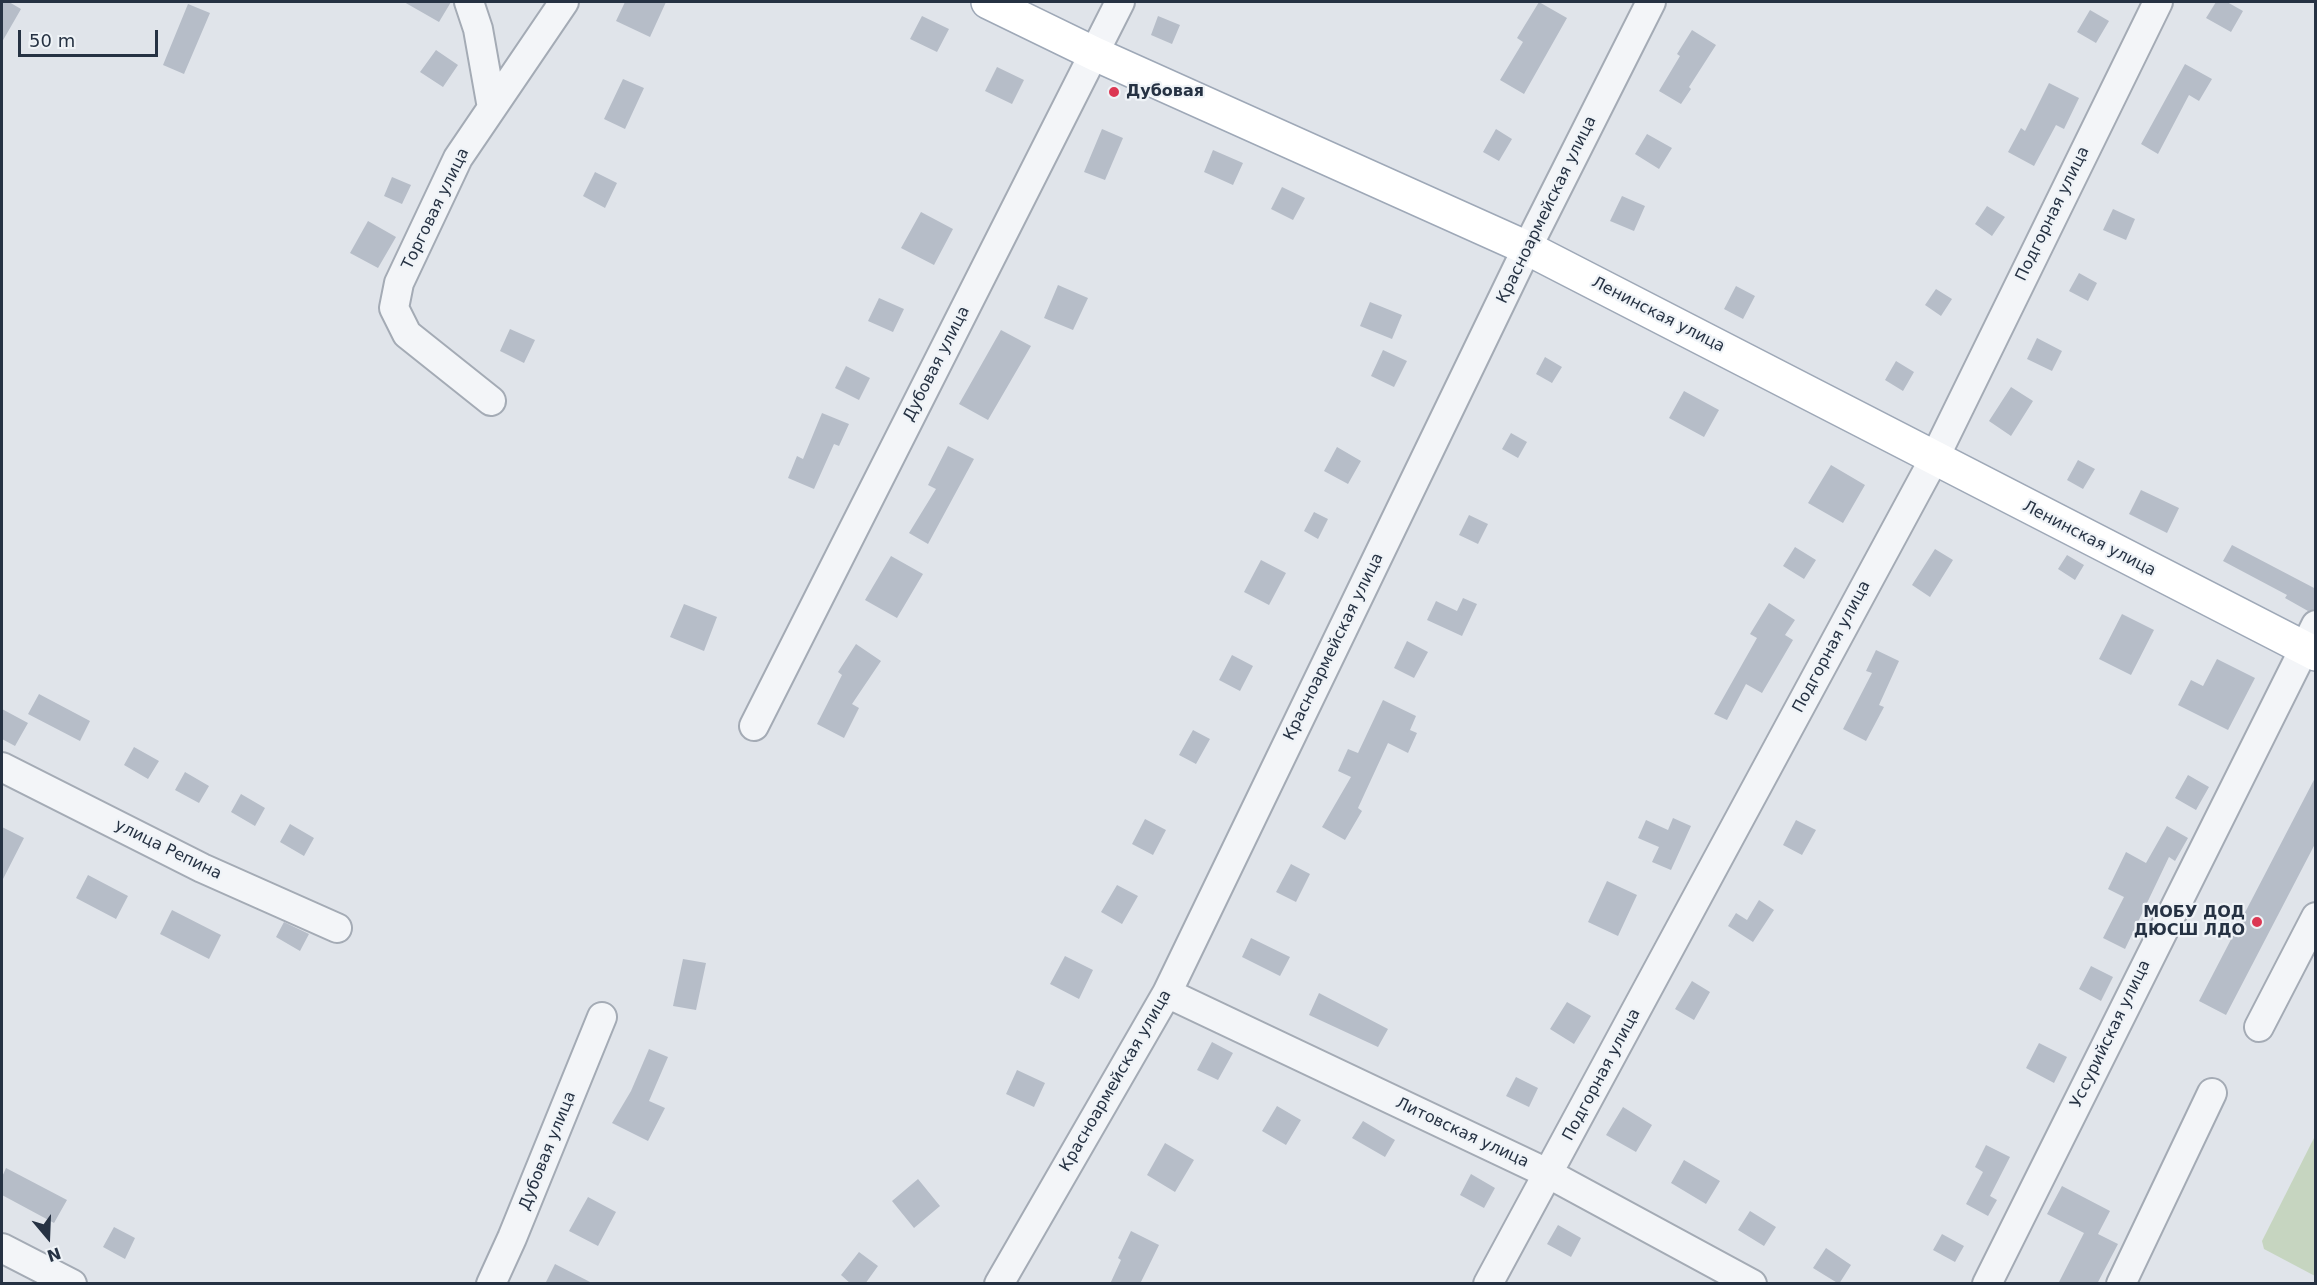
<!DOCTYPE html>
<html>
<head>
<meta charset="utf-8">
<style>
  body { margin:0 }
  #map { position:relative; width:2317px; height:1285px; overflow:hidden; background:#e0e4ea; font-family:"DejaVu Sans",sans-serif }
  canvas { display:block }
  .frame { position:absolute; inset:0; border:3px solid #263243; pointer-events:none }
  .north { position:absolute; left:18px; top:1207px; width:60px; height:60px; -webkit-text-stroke:4px #eff3f7; paint-order:stroke; rotate:161deg; font-size:16px; font-weight:700; line-height:24px; text-align:center; color:#263243 }
  .north::after { content:''; display:block; margin:auto; width:21px; height:27px; background:#263243; clip-path:polygon(50% 0,100% 100%,50% 72%,0 100%) }
  .scale { position:absolute; left:18px; top:30px; width:140px; height:27px; box-sizing:border-box; border:3px solid #263243; border-top:0; padding-left:8px; font-size:18px; line-height:21px; white-space:nowrap; color:#263243; -webkit-text-stroke:4px #eff3f7; paint-order:stroke }
</style>
</head>
<body>
<div id="map">
<canvas width="2317" height="1285"></canvas>
<div class="frame"></div>
<div class="north">N</div>
<div class="scale">50 m</div>
</div>
<script>
const ctx = document.querySelector('canvas').getContext('2d');
ctx.lineJoin = 'round';
function fill(path, color) {
  ctx.fillStyle = color;
  ctx.fill(path, 'evenodd');
}
function strokePath(path, color, width, dash) {
  ctx.strokeStyle = color;
  ctx.lineWidth = width;
  ctx.lineCap = dash ? 'butt' : 'round';
  ctx.setLineDash(dash || []);
  ctx.stroke(path);
}
function write(font, color, halo, rows, align = 'center') {
  ctx.font = font + ' "DejaVu Sans",sans-serif';
  ctx.lineWidth = 4.5;
  ctx.setLineDash([]);
  ctx.textBaseline = 'middle';
  ctx.strokeStyle = halo;
  ctx.fillStyle = color;
  for (const [text, x, y, turn = 0] of rows) {
    ctx.save();
    ctx.translate(x, y);
    ctx.rotate((+turn || 0) * Math.PI / 180);
    ctx.textAlign = isNaN(turn) ? turn : align;
    if (halo) ctx.strokeText(text, 0, 0);
    ctx.fillText(text, 0, 0);
    ctx.restore();
  }
}
fill(new Path2D(`
  M 2315,1136 L 2316,1276 L 2315,1276 L 2264,1249 L 2262,1241 Z`), '#c6d5c0');
fill(new Path2D(`
  M 2,2 L 9,2 L 21,9 L 2,42 Z
  M 404,2 L 451,2 L 439,22 Z
  M 625,2 L 666,2 L 650,37 L 616,21 Z
  M 1539,2 L 1567,18 L 1524,94 L 1500,80 L 1523,42 L 1517,38 Z
  M 2216,2 L 2227,2 L 2243,11 L 2231,32 L 2206,18 Z
  M 188,4 L 210,13 L 184,74 L 163,65 Z
  M 2090,10 L 2109,21 L 2096,43 L 2077,32 Z
  M 922,16 L 949,29 L 937,52 L 910,39 Z
  M 1158,16 L 1180,25 L 1172,44 L 1151,35 Z
  M 1692,30 L 1716,45 L 1689,87 L 1691,89 L 1681,104 L 1659,91 L 1680,56 L 1677,54 Z
  M 436,50 L 458,65 L 443,87 L 420,72 Z
  M 2185,64 L 2212,79 L 2199,101 L 2189,95 L 2158,154 L 2141,144 Z
  M 997,67 L 1024,80 L 1012,104 L 985,91 Z
  M 623,79 L 644,88 L 625,129 L 604,119 Z
  M 2049,83 L 2079,98 L 2064,129 L 2056,125 L 2034,166 L 2008,152 L 2021,128 L 2025,131 Z
  M 1102,129 L 1123,138 L 1105,180 L 1084,172 Z
  M 1496,129 L 1512,139 L 1499,161 L 1483,152 Z
  M 1647,134 L 1672,148 L 1659,169 L 1635,154 Z
  M 1213,150 L 1243,163 L 1233,185 L 1204,172 Z
  M 595,172 L 617,183 L 605,208 L 583,196 Z
  M 392,177 L 411,185 L 402,204 L 384,196 Z
  M 1282,187 L 1305,198 L 1293,220 L 1271,209 Z
  M 1622,196 L 1645,206 L 1634,231 L 1610,221 Z
  M 1987,206 L 2005,217 L 1992,236 L 1975,224 Z
  M 2113,209 L 2135,219 L 2126,240 L 2103,230 Z
  M 921,212 L 953,229 L 934,265 L 901,248 Z
  M 368,221 L 396,237 L 378,268 L 350,253 Z
  M 2079,273 L 2097,283 L 2088,301 L 2069,291 Z
  M 1058,285 L 1088,298 L 1073,330 L 1044,318 Z
  M 1736,286 L 1755,296 L 1743,319 L 1724,309 Z
  M 1936,289 L 1952,299 L 1941,316 L 1925,305 Z
  M 879,298 L 904,309 L 893,332 L 868,321 Z
  M 1370,302 L 1402,315 L 1392,339 L 1360,326 Z
  M 510,329 L 535,340 L 524,363 L 500,351 Z
  M 1001,330 L 1031,346 L 988,420 L 959,404 Z
  M 2037,338 L 2062,351 L 2052,371 L 2027,359 Z
  M 1383,350 L 1407,361 L 1394,387 L 1371,376 Z
  M 1545,357 L 1562,367 L 1552,383 L 1536,374 Z
  M 1896,361 L 1914,372 L 1903,391 L 1885,380 Z
  M 846,366 L 870,378 L 859,400 L 835,388 Z
  M 2011,387 L 2033,401 L 2011,436 L 1989,421 Z
  M 1684,391 L 1719,410 L 1704,437 L 1669,418 Z
  M 822,413 L 849,424 L 839,446 L 834,444 L 814,489 L 788,478 L 797,456 L 803,459 Z
  M 1511,433 L 1527,442 L 1518,458 L 1502,449 Z
  M 948,446 L 974,459 L 928,544 L 909,533 L 936,489 L 928,485 Z
  M 1337,447 L 1361,461 L 1348,484 L 1324,471 Z
  M 2078,460 L 2095,469 L 2083,489 L 2067,480 Z
  M 1831,465 L 1865,485 L 1843,523 L 1808,503 Z
  M 2141,490 L 2179,508 L 2167,533 L 2129,514 Z
  M 1314,512 L 1328,519 L 1318,539 L 1304,531 Z
  M 1469,515 L 1488,524 L 1478,544 L 1459,535 Z
  M 2232,545 L 2316,589 L 2316,609 L 2308,611 L 2285,598 L 2287,595 L 2223,561 Z
  M 1795,547 L 1816,560 L 1804,579 L 1783,566 Z
  M 1935,549 L 1953,560 L 1930,597 L 1912,585 Z
  M 2067,555 L 2084,565 L 2075,580 L 2058,569 Z
  M 891,556 L 923,574 L 897,618 L 865,600 Z
  M 1261,560 L 1286,573 L 1269,605 L 1244,592 Z
  M 1463,598 L 1477,604 L 1462,636 L 1427,620 L 1436,601 L 1457,611 Z
  M 1769,603 L 1795,620 L 1785,635 L 1793,640 L 1762,693 L 1746,684 L 1727,720 L 1714,714 L 1757,638 L 1750,634 Z
  M 684,604 L 717,617 L 704,651 L 670,637 Z
  M 2122,614 L 2154,630 L 2131,675 L 2099,659 Z
  M 1407,641 L 1428,652 L 1414,678 L 1394,668 Z
  M 856,644 L 881,661 L 852,704 L 859,708 L 844,738 L 817,724 L 842,675 L 838,672 Z
  M 1876,650 L 1899,661 L 1879,705 L 1884,707 L 1866,741 L 1843,729 L 1872,673 L 1866,671 Z
  M 1232,655 L 1253,666 L 1240,691 L 1219,680 Z
  M 2217,659 L 2255,678 L 2228,730 L 2178,705 L 2191,680 L 2203,686 Z
  M 39,694 L 90,721 L 80,741 L 28,714 Z
  M 1383,700 L 1416,716 L 1410,730 L 1417,733 L 1408,753 L 1388,743 L 1358,808 L 1362,811 L 1345,840 L 1322,827 L 1351,777 L 1338,771 L 1348,749 L 1358,753 Z
  M 2,709 L 28,723 L 15,746 L 2,739 Z
  M 1193,730 L 1210,739 L 1196,764 L 1179,755 Z
  M 134,747 L 159,761 L 148,779 L 124,765 Z
  M 185,772 L 209,786 L 199,803 L 175,790 Z
  M 2188,775 L 2209,787 L 2196,810 L 2175,798 Z
  M 2316,776 L 2316,842 L 2226,1015 L 2199,1001 Z
  M 241,794 L 265,808 L 255,826 L 231,812 Z
  M 1673,818 L 1691,826 L 1671,870 L 1652,862 L 1659,847 L 1638,838 L 1646,820 L 1668,830 Z
  M 1145,819 L 1166,830 L 1153,855 L 1132,844 Z
  M 1796,820 L 1816,830 L 1802,855 L 1783,845 Z
  M 290,824 L 314,838 L 304,856 L 280,842 Z
  M 2167,826 L 2188,838 L 2175,861 L 2169,857 L 2125,949 L 2103,938 L 2124,897 L 2108,889 L 2126,852 L 2146,863 Z
  M 2,827 L 24,838 L 2,881 Z
  M 1291,864 L 1310,874 L 1296,902 L 1276,892 Z
  M 88,875 L 128,896 L 116,919 L 76,898 Z
  M 1607,881 L 1637,895 L 1618,936 L 1588,922 Z
  M 1117,885 L 1138,896 L 1122,924 L 1101,912 Z
  M 1759,900 L 1774,910 L 1753,942 L 1728,926 L 1736,913 L 1747,920 Z
  M 172,910 L 221,935 L 209,959 L 160,934 Z
  M 284,922 L 309,934 L 300,951 L 276,937 Z
  M 1251,938 L 1290,957 L 1280,976 L 1242,957 Z
  M 1065,956 L 1093,970 L 1079,999 L 1050,984 Z
  M 683,959 L 706,963 L 696,1010 L 673,1006 Z
  M 2091,966 L 2113,977 L 2101,1001 L 2079,989 Z
  M 1692,981 L 1710,992 L 1694,1020 L 1675,1009 Z
  M 1319,993 L 1388,1029 L 1378,1047 L 1309,1015 Z
  M 1567,1002 L 1591,1016 L 1574,1044 L 1550,1029 Z
  M 1212,1042 L 1233,1053 L 1218,1080 L 1197,1070 Z
  M 2039,1043 L 2067,1057 L 2054,1083 L 2026,1068 Z
  M 649,1049 L 668,1057 L 649,1101 L 665,1108 L 648,1141 L 612,1123 L 631,1091 Z
  M 1017,1070 L 1045,1083 L 1034,1107 L 1006,1094 Z
  M 1516,1077 L 1538,1088 L 1529,1107 L 1506,1096 Z
  M 1277,1106 L 1301,1120 L 1286,1145 L 1262,1131 Z
  M 1623,1107 L 1652,1125 L 1636,1152 L 1606,1135 Z
  M 1363,1121 L 1395,1140 L 1385,1157 L 1352,1138 Z
  M 1165,1143 L 1194,1160 L 1175,1192 L 1147,1175 Z
  M 1986,1145 L 2010,1157 L 1990,1196 L 1997,1200 L 1988,1216 L 1966,1204 L 1983,1172 L 1975,1167 Z
  M 1684,1160 L 1720,1181 L 1706,1204 L 1671,1183 Z
  M 6,1168 L 67,1200 L 54,1223 L 2,1195 L 2,1177 Z
  M 1471,1174 L 1495,1188 L 1484,1208 L 1460,1195 Z
  M 918,1179 L 940,1206 L 914,1228 L 892,1201 Z
  M 2062,1186 L 2110,1211 L 2098,1234 L 2118,1244 L 2097,1284 L 2058,1284 L 2084,1233 L 2047,1214 Z
  M 588,1197 L 616,1212 L 598,1246 L 569,1231 Z
  M 1750,1211 L 1776,1227 L 1764,1246 L 1738,1230 Z
  M 1558,1225 L 1581,1238 L 1571,1257 L 1547,1244 Z
  M 114,1227 L 135,1238 L 125,1259 L 103,1247 Z
  M 1131,1231 L 1159,1245 L 1140,1284 L 1110,1284 L 1121,1260 L 1118,1258 Z
  M 1942,1234 L 1964,1246 L 1955,1262 L 1933,1250 Z
  M 1826,1248 L 1851,1265 L 1839,1284 L 1813,1268 Z
  M 859,1252 L 878,1266 L 865,1284 L 851,1284 L 841,1275 Z
  M 555,1264 L 594,1284 L 545,1284 Z`), '#b6bdc8');
const minor = new Path2D(`
  M 469,2 L 478,29 L 492,108
  M 491,401 L 407,334 L 394,308 L 399,283 L 458,158 L 564,2
  M 754,726 L 1120,2
  M 2,767 L 202,868 L 337,928
  M 1167,993 L 1549,1174 L 1752,1284
  M 2259,1027 L 2316,917
  M 2,1248 L 72,1284
  M 491,1284 L 512,1238 L 602,1017
  M 999,1284 L 1167,993 L 1527,248 L 1651,2
  M 1488,1284 L 1934,459 L 2158,2
  M 1987,1284 L 2316,625
  M 2121,1284 L 2212,1093`);
const major = new Path2D(`
  M 988,2 L 1095,54 L 1527,248 L 2316,654`);
strokePath(minor, '#a4abb5', 32);
strokePath(major, '#9ea8b7', 36);
strokePath(minor, '#f3f5f8', 28);
strokePath(major, '#fff', 33);
for (const [x, y, r, color] of [
  [1114,92,6,"#dc3753"],
  [2257,922,6,"#dc3753"]
]) {
  const dot = new Path2D();
  dot.arc(x, y, r, 0, 2 * Math.PI);
  ctx.fillStyle = color;
  ctx.fill(dot);
  strokePath(dot, '#eff3f7', 2);
}
write('bold 16px', '#263243', '#eff3f7', [
  ["Дубовая",1126,92],
  ["МОБУ ДОД",2245,913,"right"],
  ["ДЮСШ ЛДО",2245,931,"right"]
], 'left');
write('16px', '#263243', '#eff3f7', [
  ["Торговая улица",436,209,-64],
  ["Красноармейская улица",1547,210,-64],
  ["Подгорная улица",2053,214,-64],
  ["Ленинская улица",1658,315,27],
  ["Дубовая улица",937,364,-63],
  ["Ленинская улица",2089,539,27],
  ["Красноармейская улица",1334,647,-64],
  ["Подгорная улица",1832,647,-62],
  ["улица Репина",168,850,26],
  ["Уссурийская улица",2111,1034,-64],
  ["Подгорная улица",1602,1075,-62],
  ["Красноармейская улица",1116,1081,-60],
  ["Литовская улица",1462,1133,25],
  ["Дубовая улица",548,1151,-68]
]);
</script>
</body>
</html>
